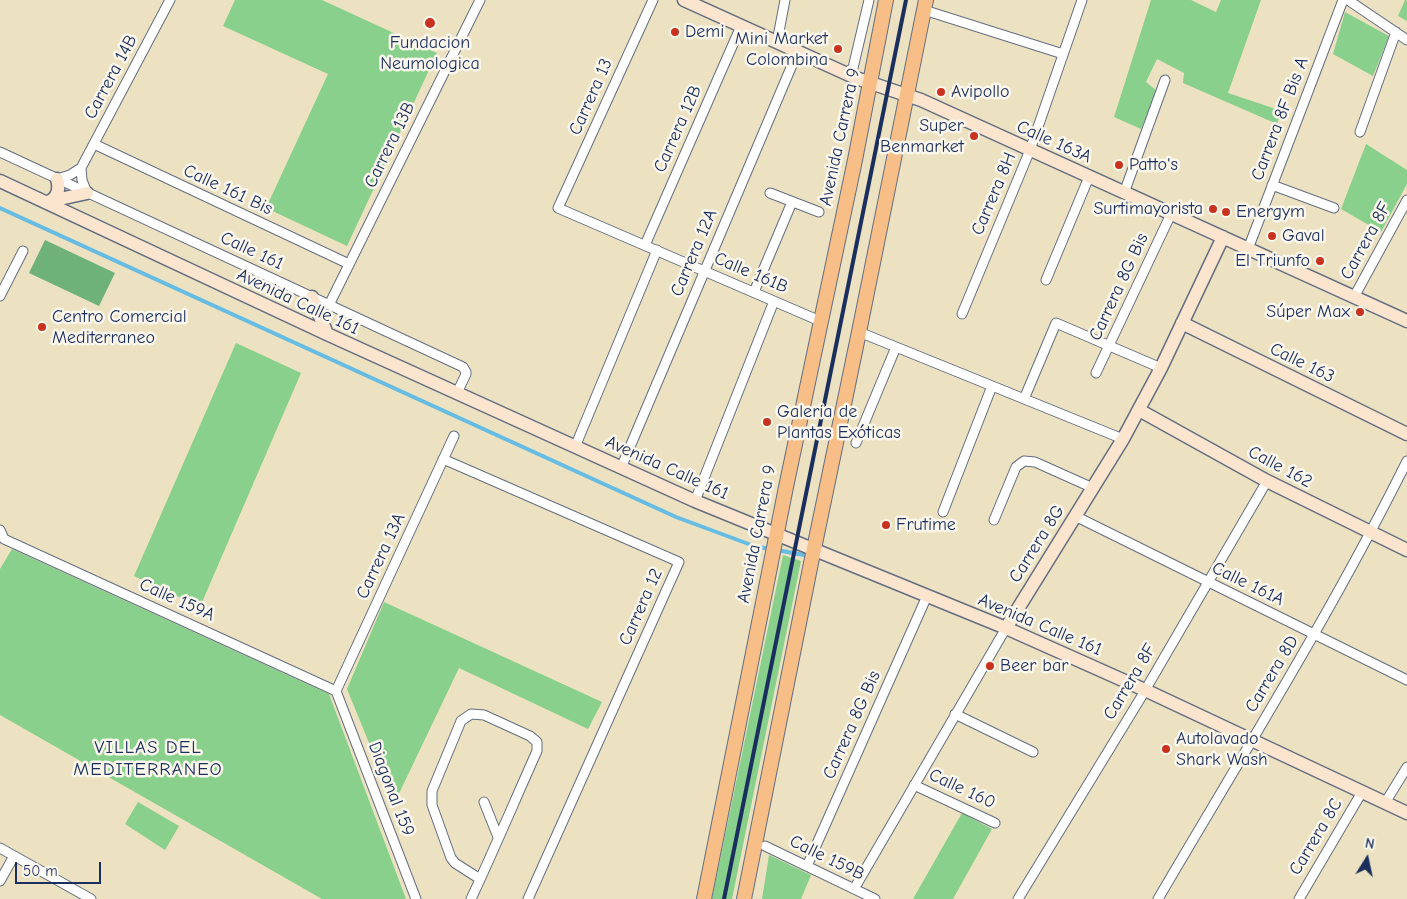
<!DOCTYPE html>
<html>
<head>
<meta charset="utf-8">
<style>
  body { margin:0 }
  #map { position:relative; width:1407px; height:899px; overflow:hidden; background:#ece2c1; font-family:"Comic Neue",sans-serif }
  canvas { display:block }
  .north { position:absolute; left:1342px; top:834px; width:50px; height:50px; -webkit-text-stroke:4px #fbf7ec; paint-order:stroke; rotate:10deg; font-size:14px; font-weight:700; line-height:20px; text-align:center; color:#1b2f5e }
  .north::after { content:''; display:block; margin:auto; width:18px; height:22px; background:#1b2f5e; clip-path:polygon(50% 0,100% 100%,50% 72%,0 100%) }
  .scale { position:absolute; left:15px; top:862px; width:86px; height:22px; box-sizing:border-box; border:2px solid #1b2f5e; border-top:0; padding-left:6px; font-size:15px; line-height:18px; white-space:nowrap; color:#1b2f5e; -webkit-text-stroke:4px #fbf7ec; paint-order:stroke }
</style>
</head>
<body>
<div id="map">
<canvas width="1407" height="899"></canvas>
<div class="north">N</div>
<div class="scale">50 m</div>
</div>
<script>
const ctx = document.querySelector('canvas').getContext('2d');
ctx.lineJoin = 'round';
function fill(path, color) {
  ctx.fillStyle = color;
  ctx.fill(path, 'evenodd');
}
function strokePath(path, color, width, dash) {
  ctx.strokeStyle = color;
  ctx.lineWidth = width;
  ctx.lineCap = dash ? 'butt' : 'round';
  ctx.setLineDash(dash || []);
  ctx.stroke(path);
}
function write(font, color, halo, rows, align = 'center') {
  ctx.font = font + ' "Comic Neue",sans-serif';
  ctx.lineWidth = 5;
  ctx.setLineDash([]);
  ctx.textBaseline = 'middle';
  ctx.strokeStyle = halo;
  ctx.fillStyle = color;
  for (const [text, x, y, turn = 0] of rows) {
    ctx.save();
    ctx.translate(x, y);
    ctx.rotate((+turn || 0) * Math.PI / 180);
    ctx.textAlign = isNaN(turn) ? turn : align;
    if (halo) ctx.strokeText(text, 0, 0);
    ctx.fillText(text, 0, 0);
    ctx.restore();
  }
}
fill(new Path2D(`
  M 235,0 L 322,0 L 437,53 L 347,246 L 266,208 L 328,74 L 223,26 Z
  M 1151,0 L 1191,0 L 1216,12 L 1221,0 L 1261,0 L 1228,93 L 1282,111 L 1277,124 L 1183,83 L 1184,73 L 1157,59 L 1146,82 L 1157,91 L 1141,129 L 1114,117 Z
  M 1405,0 L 1407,0 L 1407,21 L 1398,16 Z
  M 1345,12 L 1389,36 L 1373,76 L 1333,54 Z
  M 1366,144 L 1407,170 L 1407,184 L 1381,232 L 1341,209 Z
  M 236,343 L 301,373 L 200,607 L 134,576 Z
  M 12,549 L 329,694 L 406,899 L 322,899 L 0,715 L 0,569 Z
  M 783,555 L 801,561 L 732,899 L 712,899 Z
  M 384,602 L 602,702 L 588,729 L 459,668 L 394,804 L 347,689 Z
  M 138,802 L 179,826 L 165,850 L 125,824 Z
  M 962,813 L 992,829 L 953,899 L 913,899 Z
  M 769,855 L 811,875 L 801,899 L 762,899 Z`), '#88d08b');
fill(new Path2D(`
  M 45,240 L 115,273 L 99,306 L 29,273 Z`), '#6eb277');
strokePath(new Path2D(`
  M 0,208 L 676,517 L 754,546 L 770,549
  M 777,550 L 809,556`), '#67bce3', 4);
const street = new Path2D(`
  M 653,0 L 558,208 L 820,321
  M 1348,0 L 1407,40
  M 924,10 L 1063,54
  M 777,42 L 785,0
  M 846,73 L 853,68 L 869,0
  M 1360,132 L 1396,32
  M 94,144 L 349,264
  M 0,152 L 463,367 L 466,372 L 466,374 L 457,393
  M 81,168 L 82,180 L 87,193
  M 57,179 L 70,175 L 81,168 L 170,0
  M 1272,185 L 1334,208
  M 770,193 L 819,212
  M 1124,193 L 1165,80
  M 645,245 L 741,26
  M 1248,249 L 1343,0
  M 1046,280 L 1089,177
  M 754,292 L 792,202
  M 0,296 L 23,251
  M 1354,297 L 1407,200
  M 329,305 L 480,0
  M 962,314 L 1030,150 L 1082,0
  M 859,332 L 1123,439
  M 1096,373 L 1171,214
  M 1024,399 L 1056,323 L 1161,368
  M 856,443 L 896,347
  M 575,447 L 657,250
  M 443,459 L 679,562 L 528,899
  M 621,468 L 798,51
  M 695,501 L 774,301
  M 943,512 L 992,386
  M 1075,516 L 1407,680
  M 994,520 L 1016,467 L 1024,461 L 1035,462 L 1093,488
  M 0,530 L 4,539
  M 4,539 L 336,691
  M 336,691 L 454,436
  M 336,691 L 416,899
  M 955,714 L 1033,752
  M 914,785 L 995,823
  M 484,802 L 498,837
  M 1385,803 L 1407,767
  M 765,846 L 875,899
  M 0,848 L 91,899
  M 807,866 L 927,596
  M 0,881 L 14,856
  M 854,889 L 1006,628
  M 471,899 C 494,850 515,800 537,751 L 537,742 L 530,736 L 484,715 L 471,714 L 461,721 L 432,791 L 432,805 L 451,858 L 455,863 L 480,879
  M 1018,899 L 1140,699 L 1267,481
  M 1158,899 C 1243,754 1332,612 1407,461
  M 1299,899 L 1362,792`);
const secondary = new Path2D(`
  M 684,0 L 856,78 L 921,100 L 1407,321
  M 0,181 L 327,334 L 695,501 L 1006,628 L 1145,690 L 1407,813
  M 46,202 L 87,193
  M 48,202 C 58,198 60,189 57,179
  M 312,297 L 327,334
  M 1182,323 L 1407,434
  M 1139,410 L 1267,481 L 1407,550
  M 1006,628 L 1123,439 L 1161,368 L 1223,237`);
const primary = new Path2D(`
  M 704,899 L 786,487 L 855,160 L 886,0
  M 744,899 L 810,568 L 859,332 L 926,0`);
strokePath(street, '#646e81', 11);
strokePath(secondary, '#646e81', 15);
strokePath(primary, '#646e81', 16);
strokePath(street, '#fff', 9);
strokePath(secondary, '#fce5cf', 12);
strokePath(primary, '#f7be87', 14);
strokePath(new Path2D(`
  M 724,899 L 906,0`), '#1b2f5e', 4);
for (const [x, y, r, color] of [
  [430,23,6,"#c8321e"],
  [675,32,5,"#c8321e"],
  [838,49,5,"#c8321e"],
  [941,92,5,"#c8321e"],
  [974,136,5,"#c8321e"],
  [1119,165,5,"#c8321e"],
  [1213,209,5,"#c8321e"],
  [1226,212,5,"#c8321e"],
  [1272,236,5,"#c8321e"],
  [1320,261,5,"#c8321e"],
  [1360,312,5,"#c8321e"],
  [42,327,5,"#c8321e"],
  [767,422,5,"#c8321e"],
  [886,525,5,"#c8321e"],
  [990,666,5,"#c8321e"],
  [1166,749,5,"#c8321e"]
]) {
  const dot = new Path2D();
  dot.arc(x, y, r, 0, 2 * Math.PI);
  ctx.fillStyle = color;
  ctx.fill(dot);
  strokePath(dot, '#fbf7ec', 2);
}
write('18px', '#1b2f5e', '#fbf7ec', [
  ["Demi",685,32],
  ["Mini Market",828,39,"right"],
  ["Colombina",828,60,"right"],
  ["Fundacion",430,43,"center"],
  ["Neumologica",430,64,"center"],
  ["Avipollo",951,92],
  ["Super",964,126,"right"],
  ["Benmarket",964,147,"right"],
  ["Patto's",1129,165],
  ["Surtimayorista",1203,209,"right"],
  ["Energym",1236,212],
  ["Gaval",1282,236],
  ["El Triunfo",1310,261,"right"],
  ["Súper Max",1350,312,"right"],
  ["Centro Comercial",52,317],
  ["Mediterraneo",52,338],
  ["Galeria de",777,412],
  ["Plantas Exóticas",777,433],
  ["Frutime",896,525],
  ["Beer bar",1000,666],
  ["Autolavado",1176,739],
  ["Shark Wash",1176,760]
], 'left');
write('18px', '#1b2f5e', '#fbf7ec', [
  ["Carrera 14B",111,77,-62],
  ["Carrera 13",591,97,-66],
  ["Carrera 8F Bis A",1280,119,-69],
  ["Carrera 12B",678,129,-66],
  ["Avenida Carrera 9",840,137,-78],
  ["Calle 163A",1054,142,24],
  ["Carrera 13B",390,145,-64],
  ["Calle 161 Bis",228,190,25],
  ["Carrera 8H",994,194,-67],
  ["Carrera 8F",1366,241,-61],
  ["Calle 161",252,251,25],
  ["Carrera 12A",694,253,-67],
  ["Calle 161B",751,273,23],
  ["Carrera 8G Bis",1119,287,-65],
  ["Avenida Calle 161",298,302,25],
  ["Calle 163",1302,363,26],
  ["Calle 162",1280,467,28],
  ["Avenida Calle 161",667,468,24],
  ["Avenida Carrera 9",757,534,-79],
  ["Carrera 8G",1037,544,-58],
  ["Carrera 13A",381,556,-65],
  ["Calle 161A",1248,584,26],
  ["Calle 159A",177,600,24],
  ["Carrera 12",641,607,-66],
  ["Avenida Calle 161",1040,625,23],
  ["Carrera 8D",1272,674,-59],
  ["Carrera 8F",1130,682,-59],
  ["Carrera 8G Bis",852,725,-66],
  ["Diagonal 159",391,789,69],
  ["Calle 160",962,789,25],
  ["Carrera 8C",1316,837,-59],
  ["Calle 159B",827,858,26]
]);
ctx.letterSpacing = '1px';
write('19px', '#1b2f5e', '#fbf7ec', [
  ["VILLAS DEL",148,748],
  ["MEDITERRANEO",148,770]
]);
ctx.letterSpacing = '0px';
</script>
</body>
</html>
